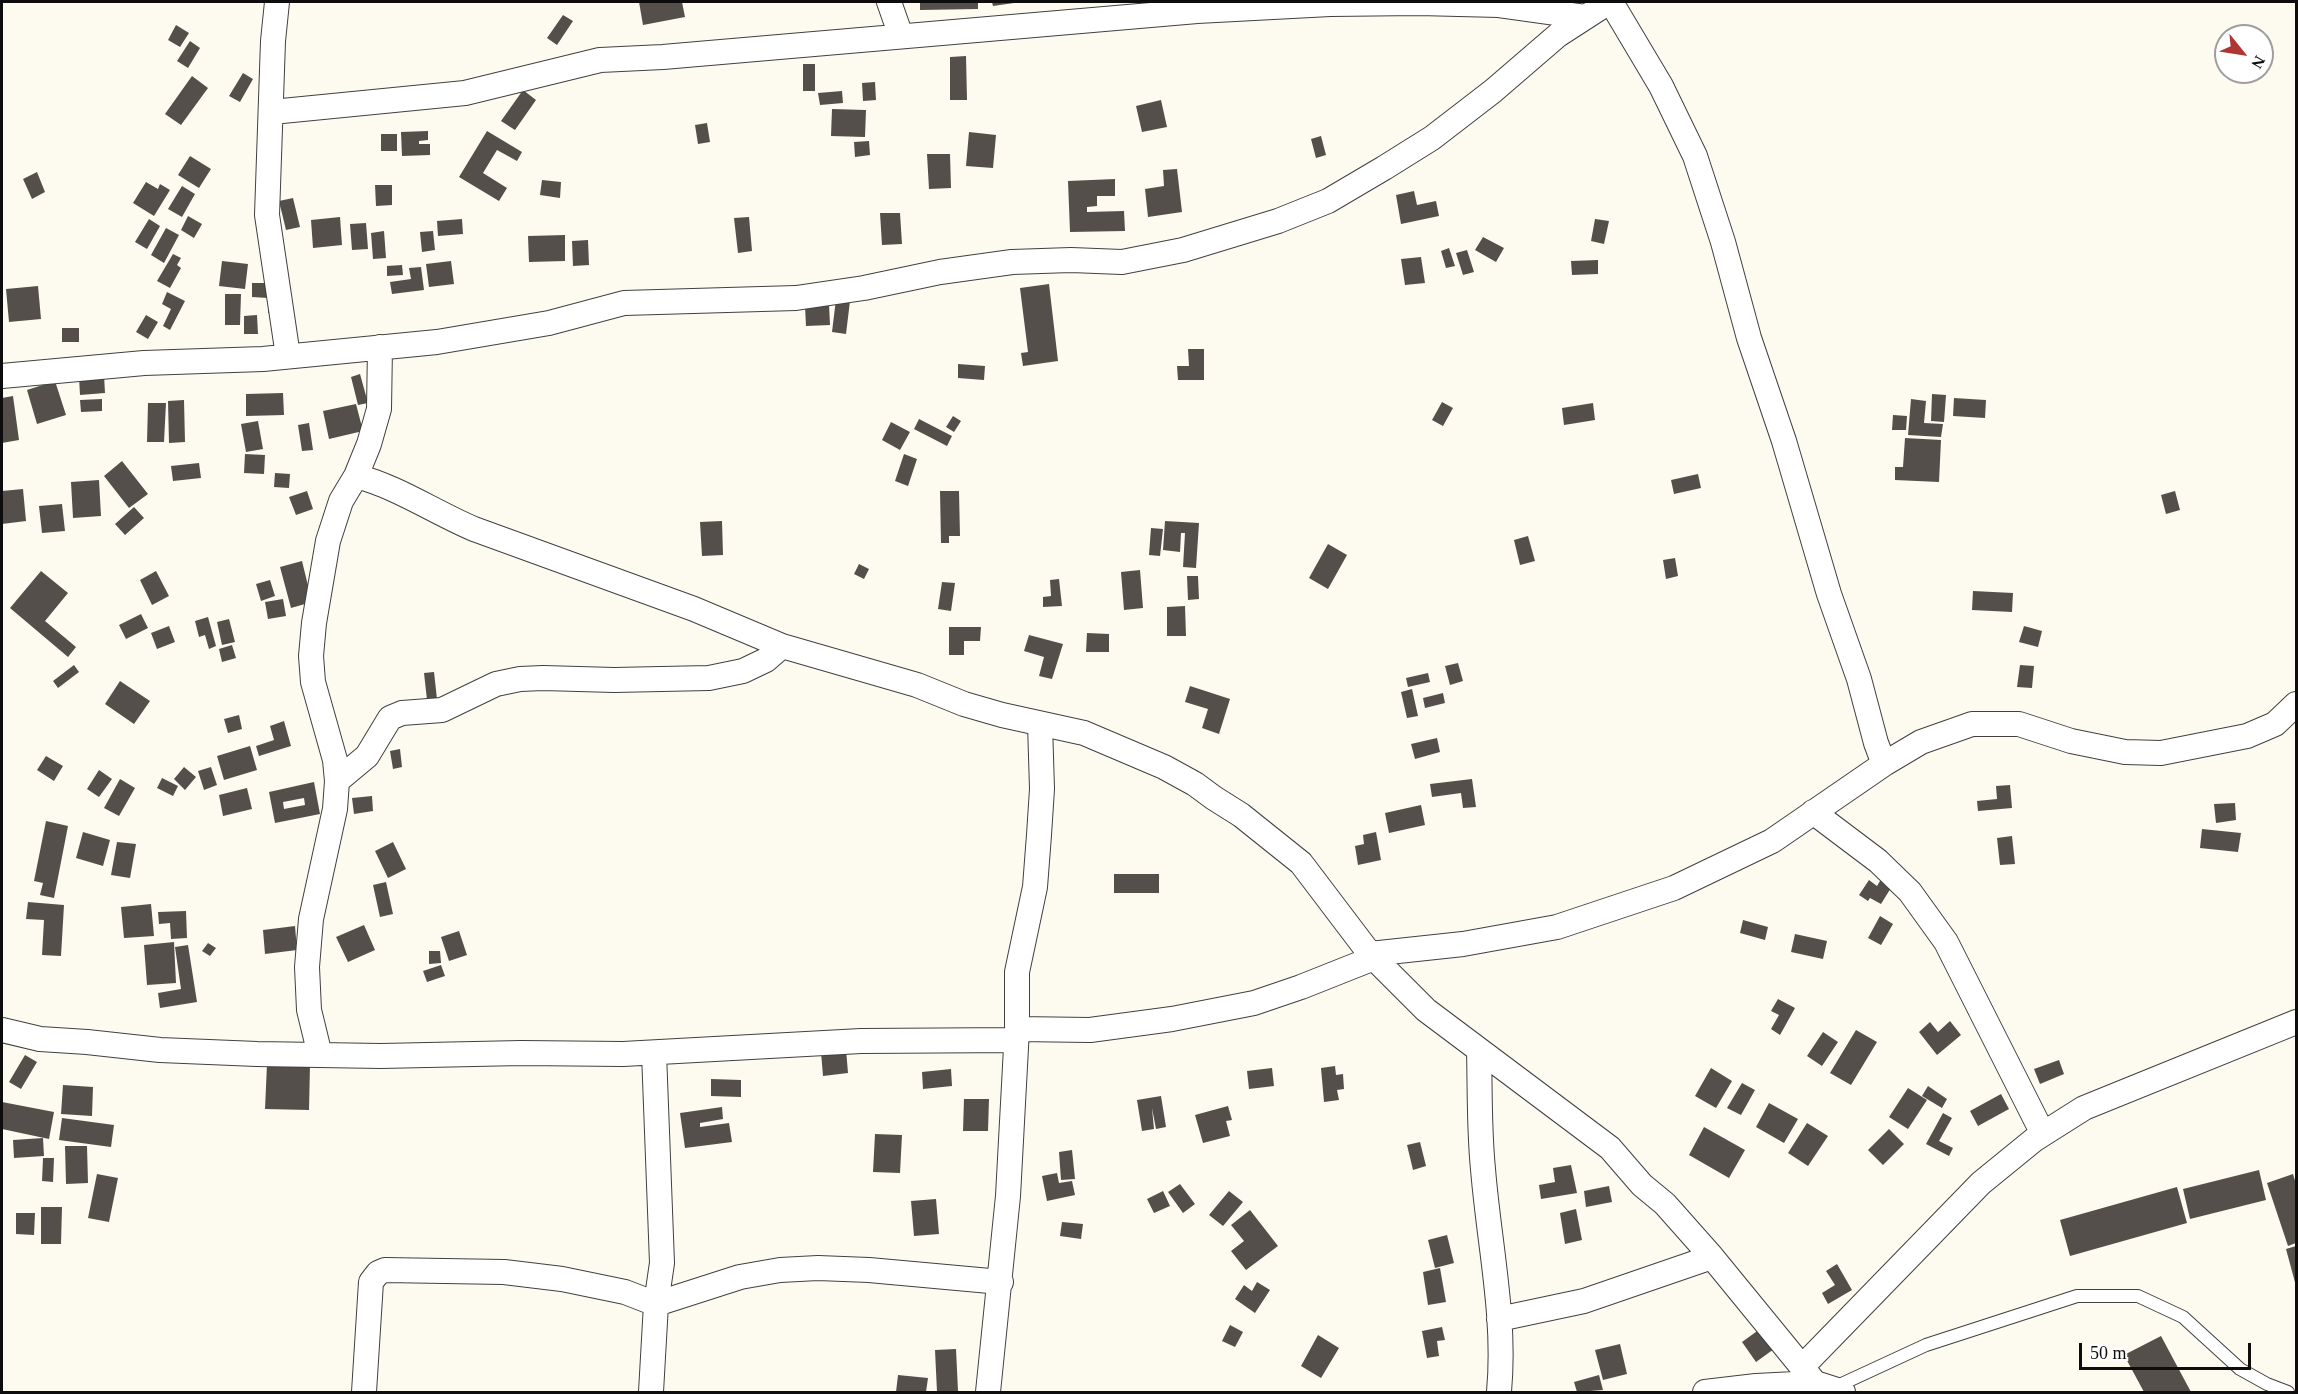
<!DOCTYPE html>
<html>
<head>
<meta charset="utf-8">
<style>
  body { margin:0 }
  #map { position:relative; width:2298px; height:1394px; overflow:hidden; background:#fdfbf0; font-family:"Times New Roman",serif }
  canvas { display:block }
  .frame { position:absolute; inset:0; border:3px solid #0d0d0d; pointer-events:none }
  .north { position:absolute; left:2214px; top:24px; width:60px; height:60px; box-sizing:border-box; background:#fff; border:2px solid #9e9e9e; border-radius:50%; rotate:120deg; font-size:16px; font-weight:700; line-height:24px; text-align:center; color:#0d0d0d }
  .north::after { content:''; display:block; margin:auto; width:21px; height:27px; background:#af3434; clip-path:polygon(50% 0,100% 100%,50% 72%,0 100%) }
  .scale { position:absolute; left:2079px; top:1343px; width:172px; height:27px; box-sizing:border-box; border:3px solid #0d0d0d; border-top:0; padding-left:8px; font-size:18px; line-height:21px; white-space:nowrap; color:#0d0d0d; -webkit-text-stroke:4px #fff; paint-order:stroke }
</style>
</head>
<body>
<div id="map">
<canvas width="2298" height="1394"></canvas>
<div class="frame"></div>
<div class="north">N</div>
<div class="scale">50 m</div>
</div>
<script>
const ctx = document.querySelector('canvas').getContext('2d');
ctx.lineJoin = 'round';
function fill(path, color) {
  ctx.fillStyle = color;
  ctx.fill(path, 'evenodd');
}
function strokePath(path, color, width, dash) {
  ctx.strokeStyle = color;
  ctx.lineWidth = width;
  ctx.lineCap = dash ? 'butt' : 'round';
  ctx.setLineDash(dash || []);
  ctx.stroke(path);
}
fill(new Path2D(`
  M 639,2 L 682,2 L 685,17 L 643,25 Z
  M 920,2 L 978,2 L 978,9 L 920,10 Z
  M 992,2 L 1014,2 L 1014,3 L 993,6 Z
  M 563,15 L 573,21 L 557,45 L 547,38 Z
  M 176,25 L 189,33 L 180,47 L 168,40 Z
  M 190,41 L 200,48 L 188,68 L 177,61 Z
  M 966,56 L 967,100 L 950,100 L 950,57 Z
  M 803,64 L 815,64 L 815,91 L 803,91 Z
  M 243,73 L 253,79 L 240,102 L 229,96 Z
  M 192,76 L 208,88 L 181,125 L 165,114 Z
  M 875,82 L 876,100 L 863,101 L 862,83 Z
  M 523,90 L 536,100 L 515,130 L 501,121 Z
  M 842,91 L 843,103 L 820,105 L 818,93 Z
  M 1161,100 L 1167,127 L 1142,132 L 1136,106 Z
  M 832,109 L 866,110 L 865,137 L 831,136 Z
  M 707,123 L 710,142 L 698,144 L 695,125 Z
  M 428,131 L 428,140 L 419,141 L 419,144 L 430,144 L 430,155 L 402,156 L 401,132 Z
  M 487,131 L 522,152 L 517,161 L 497,150 L 483,173 L 507,188 L 499,201 L 459,177 Z
  M 969,132 L 996,135 L 993,168 L 966,166 Z
  M 381,134 L 397,134 L 397,151 L 381,151 Z
  M 1321,136 L 1326,155 L 1316,158 L 1311,139 Z
  M 869,141 L 870,155 L 855,157 L 854,142 Z
  M 927,154 L 950,154 L 951,188 L 929,189 Z
  M 190,156 L 211,169 L 199,188 L 178,175 Z
  M 1177,169 L 1182,212 L 1148,217 L 1145,189 L 1164,186 L 1163,170 Z
  M 37,172 L 45,192 L 32,199 L 23,179 Z
  M 1115,179 L 1115,196 L 1097,196 L 1097,206 L 1087,207 L 1087,212 L 1124,211 L 1125,231 L 1070,232 L 1068,181 Z
  M 542,180 L 561,182 L 560,198 L 540,195 Z
  M 146,182 L 158,189 L 160,184 L 170,190 L 154,216 L 133,203 Z
  M 375,185 L 392,185 L 392,205 L 376,206 Z
  M 182,186 L 195,194 L 182,217 L 168,209 Z
  M 1414,191 L 1417,205 L 1436,201 L 1439,216 L 1401,224 L 1396,195 Z
  M 293,198 L 300,227 L 286,230 L 279,201 Z
  M 880,213 L 900,213 L 902,244 L 882,245 Z
  M 188,216 L 202,224 L 194,238 L 181,230 Z
  M 340,217 L 342,245 L 313,248 L 311,220 Z
  M 749,217 L 752,251 L 738,253 L 734,218 Z
  M 149,219 L 160,226 L 147,249 L 135,242 Z
  M 462,219 L 463,234 L 438,236 L 437,221 Z
  M 1595,219 L 1609,221 L 1604,244 L 1591,241 Z
  M 366,223 L 368,249 L 352,250 L 350,224 Z
  M 166,228 L 179,235 L 164,263 L 151,255 Z
  M 384,231 L 386,258 L 373,259 L 371,233 Z
  M 433,231 L 435,250 L 422,252 L 420,232 Z
  M 565,235 L 565,261 L 529,262 L 528,236 Z
  M 1483,237 L 1504,248 L 1496,262 L 1475,250 Z
  M 588,240 L 589,265 L 573,266 L 572,241 Z
  M 1449,248 L 1455,266 L 1446,268 L 1441,251 Z
  M 1467,250 L 1474,272 L 1463,275 L 1456,253 Z
  M 173,254 L 181,258 L 177,265 L 181,268 L 170,288 L 157,281 Z
  M 1421,257 L 1425,283 L 1405,285 L 1401,259 Z
  M 1598,260 L 1598,274 L 1572,275 L 1571,261 Z
  M 222,261 L 248,264 L 245,289 L 219,286 Z
  M 451,261 L 454,284 L 429,287 L 426,264 Z
  M 402,265 L 403,275 L 387,276 L 387,266 Z
  M 421,267 L 424,290 L 392,294 L 390,282 L 411,279 L 409,268 Z
  M 252,283 L 277,283 L 276,313 L 268,313 L 268,298 L 252,297 Z
  M 1049,284 L 1058,361 L 1023,366 L 1021,353 L 1028,352 L 1020,288 Z
  M 38,286 L 41,319 L 9,322 L 6,289 Z
  M 167,292 L 185,301 L 170,330 L 163,326 L 171,309 L 162,304 Z
  M 225,294 L 241,294 L 240,325 L 225,325 Z
  M 836,299 L 850,301 L 846,334 L 832,332 Z
  M 829,304 L 830,325 L 806,326 L 805,306 Z
  M 146,315 L 158,322 L 148,339 L 136,332 Z
  M 257,315 L 258,334 L 244,334 L 244,316 Z
  M 62,328 L 79,328 L 79,342 L 62,342 Z
  M 1188,349 L 1204,349 L 1204,380 L 1178,380 L 1177,366 L 1189,366 Z
  M 958,364 L 985,366 L 984,380 L 958,378 Z
  M 360,374 L 368,403 L 358,405 L 351,377 Z
  M 104,375 L 105,393 L 80,395 L 79,377 Z
  M 55,381 L 66,415 L 37,424 L 27,390 Z
  M 283,393 L 284,415 L 246,416 L 246,394 Z
  M 1932,394 L 1946,395 L 1944,422 L 1931,421 Z
  M 13,396 L 19,440 L 2,443 L 2,398 Z
  M 1954,398 L 1986,400 L 1985,418 L 1953,416 Z
  M 102,399 L 102,411 L 81,412 L 80,400 Z
  M 1911,399 L 1926,401 L 1924,423 L 1943,424 L 1941,437 L 1908,435 Z
  M 184,400 L 185,442 L 169,443 L 168,401 Z
  M 1442,402 L 1453,408 L 1443,426 L 1432,420 Z
  M 148,403 L 166,403 L 164,442 L 147,442 Z
  M 1593,403 L 1595,420 L 1564,425 L 1562,408 Z
  M 356,404 L 363,431 L 329,439 L 323,411 Z
  M 1893,415 L 1907,416 L 1906,430 L 1892,430 Z
  M 953,416 L 961,421 L 954,432 L 946,427 Z
  M 919,419 L 952,436 L 947,446 L 914,429 Z
  M 258,421 L 263,449 L 246,452 L 241,424 Z
  M 891,422 L 910,432 L 900,450 L 882,440 Z
  M 309,423 L 313,450 L 302,451 L 298,425 Z
  M 1905,438 L 1941,440 L 1939,482 L 1895,480 L 1895,467 L 1903,467 Z
  M 245,454 L 265,455 L 264,474 L 244,473 Z
  M 904,454 L 917,459 L 908,486 L 895,481 Z
  M 122,461 L 148,494 L 129,508 L 104,476 Z
  M 199,463 L 201,478 L 173,481 L 171,466 Z
  M 275,473 L 290,474 L 289,488 L 274,487 Z
  M 1698,474 L 1701,488 L 1674,494 L 1671,480 Z
  M 99,480 L 101,516 L 73,518 L 71,482 Z
  M 23,489 L 26,521 L 2,524 L 2,491 Z
  M 307,491 L 313,509 L 296,515 L 289,497 Z
  M 940,491 L 959,491 L 960,536 L 949,536 L 949,543 L 941,543 Z
  M 2175,491 L 2180,510 L 2166,514 L 2161,495 Z
  M 62,504 L 65,531 L 42,533 L 39,506 Z
  M 134,507 L 144,518 L 125,535 L 115,524 Z
  M 722,521 L 723,555 L 702,556 L 700,522 Z
  M 1165,521 L 1199,523 L 1196,568 L 1183,567 L 1185,533 L 1181,533 L 1180,552 L 1163,550 Z
  M 1151,528 L 1163,529 L 1160,556 L 1149,555 Z
  M 1528,536 L 1535,561 L 1520,565 L 1514,540 Z
  M 1328,544 L 1347,555 L 1328,589 L 1309,578 Z
  M 1675,558 L 1678,576 L 1666,579 L 1663,560 Z
  M 302,561 L 312,602 L 291,608 L 280,567 Z
  M 859,564 L 869,569 L 864,579 L 854,574 Z
  M 1140,570 L 1143,608 L 1124,610 L 1121,572 Z
  M 41,571 L 68,593 L 45,621 L 76,647 L 68,657 L 10,608 Z
  M 156,571 L 169,596 L 152,605 L 140,580 Z
  M 1187,576 L 1198,576 L 1199,599 L 1188,600 Z
  M 1059,579 L 1062,606 L 1043,607 L 1043,597 L 1051,596 L 1050,580 Z
  M 270,580 L 275,596 L 261,601 L 256,584 Z
  M 942,582 L 955,583 L 951,611 L 938,609 Z
  M 1973,591 L 2013,593 L 2012,612 L 1972,610 Z
  M 283,599 L 286,616 L 268,619 L 265,602 Z
  M 1185,606 L 1186,636 L 1167,636 L 1167,607 Z
  M 141,614 L 148,628 L 126,639 L 119,625 Z
  M 208,617 L 216,646 L 209,649 L 205,635 L 199,637 L 195,621 Z
  M 229,619 L 235,642 L 222,645 L 217,622 Z
  M 169,626 L 175,642 L 157,649 L 151,633 Z
  M 2024,626 L 2042,631 L 2038,647 L 2019,642 Z
  M 949,627 L 981,627 L 980,641 L 964,641 L 964,655 L 949,655 Z
  M 1087,633 L 1109,634 L 1109,652 L 1086,652 Z
  M 1029,635 L 1063,644 L 1052,679 L 1039,676 L 1044,657 L 1024,651 Z
  M 232,645 L 236,658 L 222,662 L 219,649 Z
  M 1458,663 L 1463,681 L 1450,685 L 1445,666 Z
  M 74,665 L 79,672 L 58,688 L 53,681 Z
  M 2020,665 L 2034,666 L 2032,688 L 2017,687 Z
  M 434,672 L 437,699 L 427,700 L 424,673 Z
  M 1428,673 L 1430,682 L 1408,687 L 1406,678 Z
  M 120,681 L 150,701 L 134,724 L 105,704 Z
  M 1190,686 L 1230,699 L 1219,734 L 1202,728 L 1208,709 L 1185,702 Z
  M 1412,689 L 1418,716 L 1407,718 L 1401,692 Z
  M 1443,693 L 1445,703 L 1425,708 L 1423,698 Z
  M 239,715 L 242,729 L 228,733 L 224,719 Z
  M 284,721 L 291,746 L 259,756 L 256,746 L 274,740 L 270,726 Z
  M 1437,738 L 1440,752 L 1415,759 L 1411,744 Z
  M 250,746 L 257,770 L 224,780 L 217,756 Z
  M 400,749 L 402,767 L 393,769 L 390,751 Z
  M 46,756 L 63,766 L 54,781 L 37,770 Z
  M 184,767 L 196,777 L 185,790 L 174,779 Z
  M 211,767 L 217,785 L 204,790 L 198,771 Z
  M 99,770 L 112,779 L 99,797 L 87,789 Z
  M 162,778 L 178,786 L 173,796 L 157,788 Z
  M 120,779 L 135,788 L 119,816 L 104,808 Z
  M 1472,779 L 1476,807 L 1463,808 L 1461,793 L 1432,797 L 1430,784 Z
  M 314,782 L 320,814 L 275,823 L 269,792 ZM 304,798 L 305,805 L 284,809 L 283,802 Z
  M 2010,785 L 2012,808 L 1978,811 L 1977,801 L 1997,799 L 1996,786 Z
  M 247,788 L 252,809 L 223,816 L 219,795 Z
  M 372,796 L 373,811 L 354,814 L 352,798 Z
  M 2235,803 L 2236,820 L 2216,823 L 2214,804 Z
  M 1421,805 L 1425,825 L 1389,833 L 1385,813 Z
  M 46,821 L 68,826 L 54,898 L 40,895 L 43,883 L 34,881 Z
  M 2202,829 L 2241,833 L 2238,852 L 2200,848 Z
  M 83,832 L 110,840 L 103,866 L 76,858 Z
  M 1376,832 L 1381,860 L 1358,865 L 1355,846 L 1364,844 L 1363,835 Z
  M 2012,836 L 2015,864 L 2000,865 L 1997,838 Z
  M 117,842 L 136,844 L 130,878 L 111,875 Z
  M 393,842 L 406,869 L 388,878 L 375,851 Z
  M 1114,874 L 1159,874 L 1159,893 L 1114,893 Z
  M 1883,876 L 1894,883 L 1881,904 L 1870,898 L 1868,901 L 1859,895 L 1869,880 L 1877,886 Z
  M 386,882 L 393,914 L 380,917 L 373,885 Z
  M 28,902 L 64,905 L 61,956 L 42,955 L 44,920 L 26,919 Z
  M 151,904 L 154,936 L 124,938 L 121,907 Z
  M 186,911 L 187,938 L 171,939 L 170,923 L 159,924 L 158,912 Z
  M 1880,916 L 1893,924 L 1881,945 L 1868,938 Z
  M 1743,920 L 1768,927 L 1765,940 L 1740,933 Z
  M 364,925 L 375,950 L 348,962 L 336,937 Z
  M 295,926 L 297,950 L 265,954 L 263,930 Z
  M 459,931 L 467,955 L 449,961 L 441,937 Z
  M 1795,934 L 1827,941 L 1823,959 L 1791,952 Z
  M 174,942 L 176,983 L 147,985 L 144,945 Z
  M 208,943 L 216,948 L 210,956 L 202,951 Z
  M 188,945 L 197,1002 L 160,1008 L 158,993 L 181,989 L 175,947 Z
  M 429,951 L 440,951 L 441,963 L 429,964 Z
  M 441,965 L 445,976 L 427,982 L 423,971 Z
  M 1778,999 L 1795,1008 L 1780,1035 L 1771,1029 L 1779,1015 L 1771,1011 Z
  M 1950,1021 L 1961,1035 L 1937,1055 L 1919,1032 L 1930,1022 L 1938,1032 Z
  M 1856,1030 L 1877,1042 L 1851,1085 L 1830,1073 Z
  M 1823,1032 L 1838,1042 L 1822,1066 L 1807,1056 Z
  M 846,1049 L 848,1073 L 823,1076 L 821,1052 Z
  M 25,1055 L 37,1062 L 21,1089 L 9,1082 Z
  M 2059,1060 L 2064,1074 L 2040,1084 L 2034,1069 Z
  M 267,1064 L 310,1065 L 309,1110 L 265,1109 Z
  M 1335,1066 L 1336,1075 L 1343,1074 L 1344,1089 L 1337,1090 L 1339,1100 L 1324,1102 L 1321,1068 Z
  M 1272,1068 L 1274,1086 L 1249,1089 L 1247,1071 Z
  M 1711,1068 L 1732,1081 L 1716,1108 L 1695,1096 Z
  M 951,1069 L 952,1086 L 923,1089 L 922,1072 Z
  M 711,1079 L 741,1080 L 741,1097 L 711,1096 Z
  M 1742,1083 L 1755,1090 L 1741,1115 L 1727,1108 Z
  M 63,1085 L 93,1087 L 92,1116 L 61,1114 Z
  M 1928,1086 L 1947,1099 L 1942,1108 L 1922,1096 Z
  M 1908,1088 L 1927,1100 L 1908,1129 L 1889,1117 Z
  M 2001,1094 L 2009,1109 L 1978,1126 L 1970,1111 Z
  M 1161,1096 L 1166,1127 L 1156,1129 L 1152,1108 L 1154,1129 L 1142,1131 L 1137,1100 Z
  M 964,1099 L 989,1099 L 988,1131 L 963,1131 Z
  M 2,1102 L 54,1112 L 49,1139 L 2,1129 Z
  M 1769,1103 L 1798,1119 L 1784,1143 L 1756,1127 Z
  M 1228,1106 L 1232,1120 L 1226,1121 L 1230,1136 L 1203,1143 L 1195,1115 Z
  M 722,1107 L 723,1119 L 700,1123 L 700,1127 L 729,1123 L 732,1142 L 685,1148 L 680,1113 Z
  M 1943,1113 L 1952,1118 L 1939,1141 L 1953,1148 L 1949,1156 L 1926,1144 Z
  M 62,1118 L 114,1125 L 111,1147 L 59,1140 Z
  M 1807,1123 L 1828,1136 L 1808,1166 L 1788,1153 Z
  M 1704,1127 L 1745,1150 L 1729,1178 L 1689,1155 Z
  M 1889,1129 L 1904,1144 L 1883,1165 L 1868,1150 Z
  M 875,1134 L 902,1135 L 900,1173 L 873,1172 Z
  M 43,1138 L 44,1156 L 14,1158 L 13,1140 Z
  M 1420,1142 L 1426,1166 L 1413,1170 L 1407,1145 Z
  M 65,1146 L 87,1146 L 88,1183 L 66,1184 Z
  M 1072,1150 L 1075,1179 L 1061,1180 L 1059,1152 Z
  M 43,1158 L 54,1158 L 53,1182 L 42,1181 Z
  M 1571,1165 L 1577,1193 L 1541,1199 L 1539,1185 L 1555,1182 L 1553,1168 Z
  M 2259,1170 L 2266,1200 L 2190,1219 L 2183,1189 Z
  M 1057,1173 L 1059,1183 L 1072,1181 L 1075,1195 L 1047,1201 L 1042,1176 Z
  M 97,1174 L 118,1178 L 109,1222 L 88,1218 Z
  M 2293,1174 L 2296,1184 L 2296,1243 L 2288,1246 L 2267,1183 Z
  M 1180,1184 L 1195,1204 L 1183,1213 L 1168,1192 Z
  M 1609,1186 L 1612,1202 L 1586,1207 L 1584,1191 Z
  M 2177,1187 L 2187,1223 L 2070,1256 L 2060,1220 Z
  M 1163,1191 L 1170,1206 L 1154,1213 L 1147,1199 Z
  M 1229,1191 L 1243,1202 L 1223,1226 L 1209,1215 Z
  M 936,1199 L 939,1234 L 914,1236 L 911,1201 Z
  M 41,1207 L 62,1207 L 61,1244 L 41,1244 Z
  M 1576,1209 L 1582,1240 L 1565,1244 L 1560,1213 Z
  M 1250,1210 L 1278,1246 L 1246,1270 L 1231,1251 L 1244,1241 L 1231,1225 Z
  M 16,1213 L 35,1213 L 34,1235 L 16,1234 Z
  M 1062,1222 L 1083,1224 L 1081,1239 L 1060,1236 Z
  M 1447,1235 L 1454,1263 L 1435,1268 L 1428,1240 Z
  M 2296,1246 L 2296,1286 L 2286,1249 Z
  M 1837,1264 L 1852,1290 L 1828,1304 L 1822,1293 L 1835,1285 L 1826,1271 Z
  M 1440,1268 L 1446,1302 L 1428,1305 L 1423,1272 Z
  M 1257,1282 L 1270,1290 L 1255,1313 L 1235,1299 L 1244,1285 L 1252,1291 Z
  M 1230,1325 L 1243,1332 L 1235,1347 L 1222,1341 Z
  M 1442,1327 L 1445,1340 L 1437,1341 L 1439,1356 L 1427,1358 L 1422,1331 Z
  M 1760,1329 L 1774,1349 L 1756,1362 L 1742,1342 Z
  M 1318,1335 L 1339,1348 L 1321,1378 L 1301,1366 Z
  M 2161,1336 L 2191,1392 L 2144,1392 L 2124,1355 Z
  M 1620,1344 L 1627,1374 L 1603,1380 L 1595,1350 Z
  M 956,1349 L 958,1391 L 937,1392 L 935,1350 Z
  M 898,1375 L 928,1378 L 926,1392 L 896,1392 Z
  M 1599,1375 L 1603,1390 L 1577,1392 L 1574,1382 Z`), '#554f4b');
const lane = new Path2D(`
  M 1833,1388 L 1926,1345 L 2077,1296 L 2138,1296 L 2183,1317 L 2240,1369 L 2267,1384 L 2288,1392`);
const street = new Path2D(`
  M 277,2 L 273,41 L 267,215 L 288,356
  M 889,2 L 901,36
  M 1611,2 L 1661,86 L 1695,156 L 1723,242 L 1749,338 L 1784,441 L 1829,594 L 1859,679 L 1876,743 L 1884,764
  M 272,112 L 465,93 L 600,60 L 663,57 L 1197,11 L 1330,4 L 1419,3 L 1499,5 L 1585,17
  M 2,376 L 144,363 L 263,359 L 437,342 L 549,323 L 624,303 L 796,298 L 864,288 L 940,272 L 1012,262 L 1071,260 L 1122,262 L 1183,250 L 1278,221 L 1328,201 L 1384,168 L 1432,138 L 1493,91 L 1558,35 L 1609,2
  M 356,476 C 398,487 434,512 474,529 L 694,609 L 782,646 L 917,685 L 964,704 L 1002,715 L 1084,733 L 1164,767 L 1195,784 L 1214,798 L 1241,815 L 1301,863 L 1370,954 L 1426,1010 L 1610,1148 L 1642,1185 L 1665,1204 L 1712,1257 L 1815,1383
  M 337,781 L 367,756 L 390,718 L 402,713 L 442,710 L 496,684 L 520,679 L 543,678 L 614,680 L 709,678 L 743,671 L 766,660 L 782,646
  M 1813,812 L 1878,861 L 1910,892 L 1946,942 L 2043,1134
  M 1370,954 L 1463,944 L 1557,927 L 1674,888 L 1772,841 L 1884,764 L 1921,742 L 1972,724 L 2019,724 L 2071,741 L 2125,752 L 2161,753 L 2247,736 L 2275,724 L 2296,704
  M 1017,1029 L 1090,1030 L 1172,1019 L 1254,1003 L 1301,987 L 1374,958
  M 2,1030 L 40,1039 L 87,1042 L 160,1050 L 257,1054 L 381,1056 L 521,1053 L 623,1054 L 861,1041 L 1016,1040
  M 1479,1050 C 1480,1090 1479,1130 1483,1169 C 1489,1244 1506,1317 1499,1392
  M 320,1055 L 309,1010 L 307,967 L 311,919 L 335,809 L 337,781 L 335,760 L 313,682 L 311,656 L 314,623 L 328,541 L 341,501 L 356,476 L 369,444 L 379,409 L 380,347
  M 1499,1319 L 1584,1301 L 1712,1257
  M 1802,1367 L 1981,1183 L 2035,1139 L 2084,1108 L 2296,1022
  M 364,1392 L 371,1282 L 378,1273 L 385,1270 L 504,1272 L 562,1279 L 625,1292 L 656,1304 L 740,1277 L 780,1270 L 818,1268 L 869,1270 L 1001,1282
  M 651,1392 L 656,1304 L 662,1263 L 654,1053
  M 988,1392 L 1008,1196 L 1017,1029 L 1017,972 L 1035,887 L 1039,835 L 1042,789 L 1040,724
  M 1705,1392 L 1756,1386 L 1815,1383 L 1843,1392`);
strokePath(lane, '#404040', 14);
strokePath(street, '#404040', 26);
strokePath(lane, '#fff', 12);
strokePath(street, '#fff', 24);
</script>
</body>
</html>
